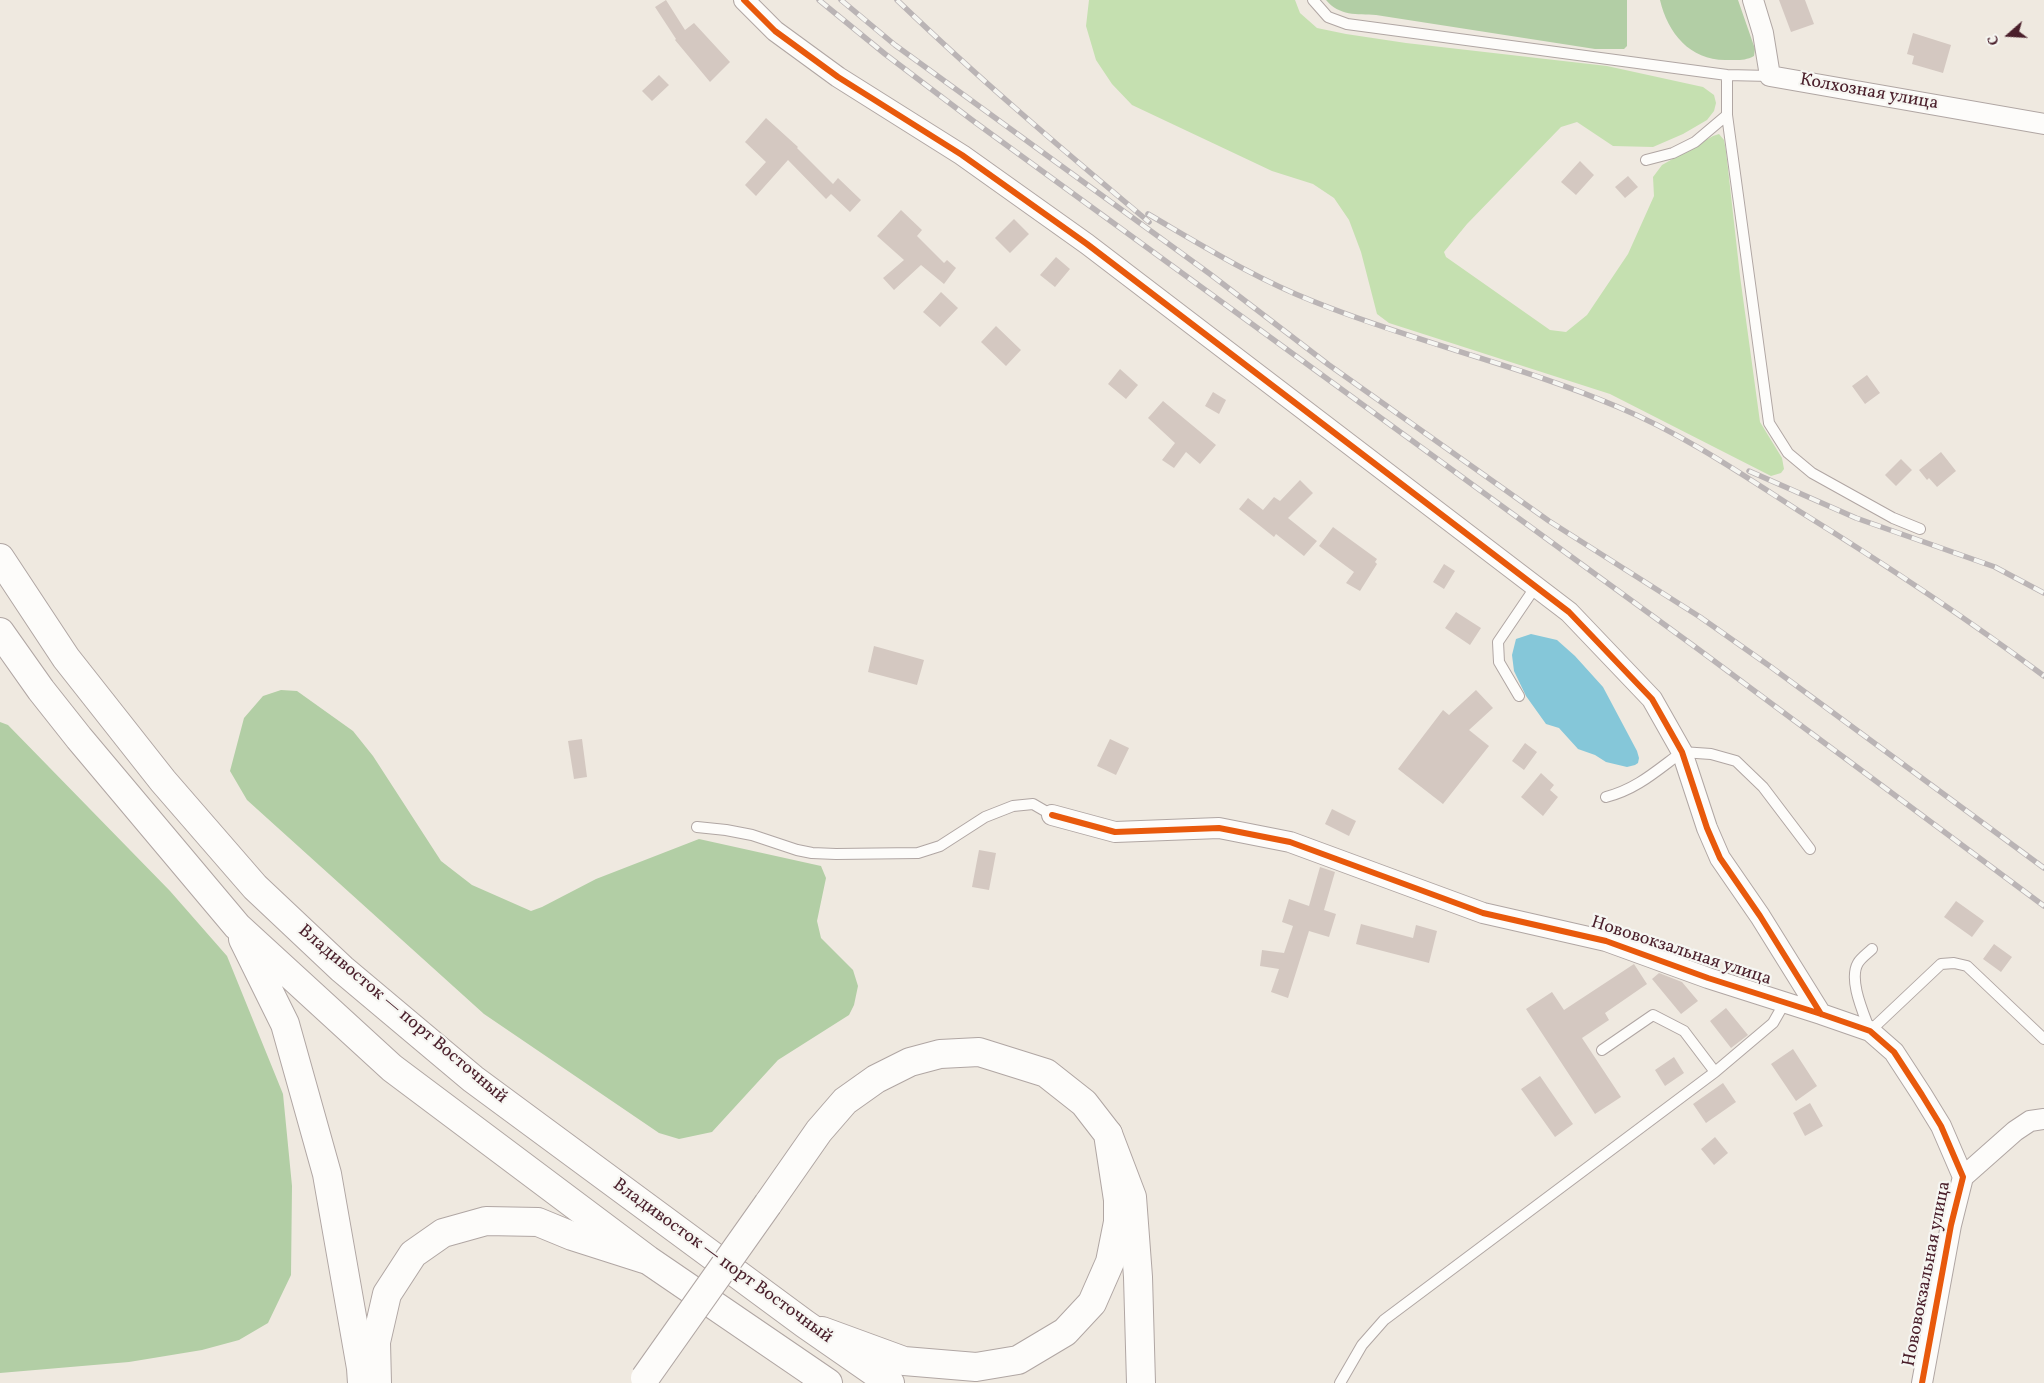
<!DOCTYPE html>
<html>
<head>
<meta charset="utf-8">
<style>
  body { margin:0 }
  #map { position:relative; width:2044px; height:1383px; overflow:hidden; background:#efe9e0; font-family:Vollkorn,serif }
  canvas { display:block }
  .north { position:absolute; left:1984px; top:10px; width:50px; height:50px; -webkit-text-stroke:4px #f6f6f2; paint-order:stroke; rotate:251deg; font-size:14px; font-weight:700; line-height:20px; text-align:center; color:#4a1f2b }
  .north::after { content:''; display:block; margin:auto; width:18px; height:22px; background:#4a1f2b; clip-path:polygon(50% 0,100% 100%,50% 72%,0 100%) }
</style>
</head>
<body>
<div id="map">
<canvas width="2044" height="1383"></canvas>
<div class="north">С</div>
</div>
<script>
const ctx = document.querySelector('canvas').getContext('2d');
ctx.lineJoin = 'round';
function fill(path, color) {
  ctx.fillStyle = color;
  ctx.fill(path, 'evenodd');
}
function strokePath(path, color, width, dash) {
  ctx.strokeStyle = color;
  ctx.lineWidth = width;
  ctx.lineCap = dash ? 'butt' : 'round';
  ctx.setLineDash(dash || []);
  ctx.stroke(path);
}
function write(font, color, halo, rows, align = 'center') {
  ctx.font = font + ' Vollkorn,serif';
  ctx.lineWidth = 4.5;
  ctx.setLineDash([]);
  ctx.textBaseline = 'middle';
  ctx.strokeStyle = halo;
  ctx.fillStyle = color;
  for (const [text, x, y, turn = 0] of rows) {
    ctx.save();
    ctx.translate(x, y);
    ctx.rotate((+turn || 0) * Math.PI / 180);
    ctx.textAlign = isNaN(turn) ? turn : align;
    if (halo) ctx.strokeText(text, 0, 0);
    ctx.fillText(text, 0, 0);
    ctx.restore();
  }
}
fill(new Path2D(`
  M 1089,0 L 1295,0 L 1300,13 L 1317,28 L 1346,34 L 1406,43 L 1607,66 L 1703,87 L 1714,95 L 1716,103 L 1714,111 L 1707,120 L 1683,134 L 1653,147 L 1613,146 L 1577,122 L 1561,127 L 1467,224 L 1444,252 L 1446,257 L 1550,330 L 1566,332 L 1587,315 L 1628,254 L 1654,196 L 1653,177 L 1662,165 L 1713,136 L 1719,134 L 1724,140 L 1726,151 L 1740,276 L 1760,422 L 1782,458 L 1784,469 L 1781,473 L 1771,476 L 1610,394 L 1389,323 L 1377,314 L 1361,252 L 1349,220 L 1334,198 L 1313,184 L 1272,171 L 1132,105 L 1112,84 L 1096,60 L 1086,26 Z`), '#c5e0b0');
fill(new Path2D(`
  M 1326,0 L 1627,0 L 1627,46 L 1624,49 L 1595,49 L 1376,15 C 1357,14 1339,16 1326,0 Z
  M 1660,0 L 1738,0 L 1755,49 L 1754,56 C 1745,61 1737,60 1727,60 C 1691,61 1668,34 1660,0 Z
  M 281,690 L 297,691 L 353,731 L 373,756 L 441,861 L 472,885 L 531,911 L 542,907 L 596,879 L 699,839 L 821,866 L 826,878 L 817,921 L 821,938 L 853,970 L 858,986 L 854,1005 L 849,1015 L 778,1060 L 712,1132 L 679,1139 L 659,1133 L 484,1014 L 247,800 L 230,771 L 244,718 L 263,696 Z
  M 0,722 L 8,725 L 170,891 L 227,956 L 283,1094 L 292,1186 L 291,1275 L 268,1323 L 239,1340 L 202,1350 L 129,1362 L 0,1373 Z`), '#b2cea5');
fill(new Path2D(`
  M 1531,634 L 1557,640 L 1575,656 L 1603,687 L 1637,751 L 1639,758 L 1638,763 L 1635,765 L 1627,767 L 1606,762 L 1595,755 L 1578,749 L 1559,728 L 1546,724 L 1526,696 L 1514,671 L 1512,655 L 1516,639 Z`), '#85c7d9');
fill(new Path2D(`
  M 666,0 L 685,30 L 694,23 L 730,62 L 710,82 L 675,40 L 676,39 L 655,7 Z
  M 1779,0 L 1805,0 L 1814,24 L 1791,32 Z
  M 1913,33 L 1951,45 L 1943,73 L 1912,64 L 1914,56 L 1907,54 Z
  M 659,75 L 669,85 L 652,101 L 642,91 Z
  M 766,118 L 798,147 L 797,148 L 833,184 L 838,178 L 861,200 L 850,212 L 831,194 L 826,199 L 788,160 L 756,196 L 745,185 L 766,162 L 745,142 Z
  M 1580,161 L 1594,175 L 1576,195 L 1561,182 Z
  M 1628,176 L 1638,187 L 1625,198 L 1615,187 Z
  M 901,210 L 922,230 L 917,236 L 944,263 L 947,260 L 956,268 L 944,284 L 921,265 L 894,290 L 883,278 L 904,260 L 877,236 Z
  M 1014,219 L 1029,234 L 1010,253 L 995,238 Z
  M 1056,257 L 1070,269 L 1055,287 L 1040,275 Z
  M 941,292 L 958,308 L 940,327 L 923,312 Z
  M 996,326 L 1021,350 L 1006,366 L 981,342 Z
  M 1120,369 L 1138,385 L 1126,399 L 1108,384 Z
  M 1867,375 L 1880,393 L 1865,404 L 1852,386 Z
  M 1213,392 L 1226,400 L 1219,414 L 1205,406 Z
  M 1163,401 L 1216,445 L 1200,464 L 1186,452 L 1174,468 L 1162,460 L 1175,443 L 1148,418 Z
  M 1941,452 L 1956,471 L 1937,487 L 1929,478 L 1927,480 L 1919,470 Z
  M 1901,459 L 1912,470 L 1896,486 L 1885,475 Z
  M 1300,480 L 1313,493 L 1288,518 L 1317,541 L 1304,556 L 1276,534 L 1274,537 L 1239,509 L 1248,498 L 1263,510 L 1274,497 L 1280,501 Z
  M 1333,527 L 1377,559 L 1375,562 L 1377,564 L 1360,591 L 1346,583 L 1354,572 L 1319,546 Z
  M 1444,564 L 1455,571 L 1444,589 L 1433,582 Z
  M 1456,612 L 1481,628 L 1470,645 L 1445,628 Z
  M 874,646 L 924,660 L 917,685 L 868,672 Z
  M 1476,690 L 1493,708 L 1469,730 L 1489,746 L 1443,804 L 1398,769 L 1443,710 L 1449,715 Z
  M 582,739 L 587,777 L 574,779 L 568,741 Z
  M 1110,739 L 1129,748 L 1116,775 L 1097,766 Z
  M 1525,743 L 1537,752 L 1524,770 L 1512,761 Z
  M 1541,773 L 1554,785 L 1550,790 L 1558,797 L 1543,816 L 1521,797 Z
  M 1332,809 L 1356,821 L 1349,836 L 1325,824 Z
  M 979,850 L 996,853 L 989,890 L 972,887 Z
  M 1320,867 L 1335,872 L 1324,910 L 1336,914 L 1329,937 L 1309,931 L 1288,998 L 1271,992 L 1279,969 L 1260,966 L 1262,950 L 1284,953 L 1293,926 L 1282,922 L 1289,899 L 1309,906 Z
  M 1956,901 L 1984,921 L 1972,937 L 1944,917 Z
  M 1361,924 L 1413,938 L 1416,925 L 1437,931 L 1429,963 L 1356,944 Z
  M 1994,944 L 2012,957 L 2001,972 L 1983,959 Z
  M 1634,964 L 1647,984 L 1605,1013 L 1609,1020 L 1582,1038 L 1621,1097 L 1595,1114 L 1526,1009 L 1552,992 L 1564,1010 Z
  M 1659,973 L 1682,982 L 1698,1001 L 1681,1014 L 1652,979 Z
  M 1726,1008 L 1748,1035 L 1731,1048 L 1710,1021 Z
  M 1793,1049 L 1817,1086 L 1796,1101 L 1771,1064 Z
  M 1674,1057 L 1684,1073 L 1665,1086 L 1655,1070 Z
  M 1540,1076 L 1573,1124 L 1555,1137 L 1521,1089 Z
  M 1723,1083 L 1736,1102 L 1706,1123 L 1693,1104 Z
  M 1810,1103 L 1823,1126 L 1805,1136 L 1793,1113 Z
  M 1715,1137 L 1728,1153 L 1714,1165 L 1701,1149 Z`), '#d4c8c1');
const lane = new Path2D(`
  M 1313,0 L 1328,17 L 1347,24 L 1727,75 L 1770,76
  M 1727,75 L 1727,115 L 1769,423 L 1788,453 L 1812,473 L 1893,518 L 1920,529
  M 1646,160 L 1673,153 L 1695,142 L 1727,115
  M 1519,696 L 1499,662 L 1498,642 L 1536,586
  M 1606,797 C 1637,789 1656,771 1682,752 L 1711,754 L 1736,761 L 1763,787 L 1810,849
  M 697,827 L 726,830 L 752,835 L 797,850 L 812,853 L 836,854 L 918,853 L 940,846 L 985,817 L 1013,806 L 1033,804 L 1052,815
  M 1872,949 C 1868,953 1861,958 1858,963 C 1848,980 1864,1014 1870,1031 L 1941,964 L 1954,963 L 1967,966 L 2044,1039
  M 1602,1050 L 1653,1015 L 1684,1031 L 1715,1072
  M 1340,1383 L 1362,1345 L 1384,1320 L 1715,1072 L 1773,1023 L 1785,1002`);
const street = new Path2D(`
  M 744,0 L 775,31 L 838,77 L 962,155 L 1087,244 L 1569,612 L 1652,699 L 1682,752 L 1707,828 L 1720,858 L 1760,916 L 1821,1014
  M 1753,0 L 1763,33 L 1770,76 L 2044,124
  M 1052,815 L 1115,832 L 1219,828 L 1290,842 L 1483,913 L 1606,941 L 1708,978 L 1821,1014 L 1870,1031 L 1894,1052 L 1922,1095 L 1941,1126 L 1963,1177 L 1951,1225 L 1922,1383
  M 1963,1177 L 2015,1131 L 2030,1121 L 2044,1119`);
const primary = new Path2D(`
  M 768,1204 L 819,1131 L 845,1101 L 876,1079 L 910,1062 L 940,1054 L 979,1052 L 1046,1073 L 1084,1103 L 1108,1134 L 1118,1200 L 1118,1222 L 1110,1262 L 1092,1303 L 1065,1332 L 1018,1360 L 976,1367 L 904,1361 L 822,1331
  M 377,1383 L 376,1342 L 387,1294 L 413,1254 L 443,1233 L 486,1221 L 538,1222 L 572,1236 L 644,1259`);
const highway = new Path2D(`
  M 0,558 L 66,658 L 163,781 L 255,887 L 342,969 L 473,1079 L 805,1324 L 890,1383
  M 0,632 L 41,690 L 79,738 L 237,926 L 392,1068 L 648,1260 L 828,1383
  M 243,939 L 285,1024 L 327,1174 L 361,1368 L 362,1383
  M 1108,1134 L 1132,1197 L 1138,1277 L 1141,1383`);
strokePath(lane, '#b0a6a3', 12);
strokePath(street, '#b0a6a3', 22);
strokePath(primary, '#b0a6a3', 30);
strokePath(highway, '#b0a6a3', 30);
strokePath(lane, '#fdfcfa', 10);
strokePath(street, '#fdfcfa', 20);
strokePath(primary, '#fdfcfa', 28);
strokePath(highway, '#fdfcfa', 28);
const rail = new Path2D(`
  M 819,0 L 885,54 L 972,120 L 1698,649 L 2044,906
  M 841,0 L 895,45 L 1210,274 L 1329,365 L 1549,521 L 1700,617 L 1771,667 L 2044,868
  M 897,0 C 978,78 1063,150 1149,222
  M 1148,214 C 1203,246 1256,279 1315,302 C 1414,342 1520,365 1618,407 C 1683,434 1740,473 1799,511 C 1883,563 1965,617 2044,676
  M 1749,471 L 1856,518 L 1995,567 L 2044,593`);
strokePath(rail, '#bab4b5', 5.5);
strokePath(rail, '#f6f6f2', 4, [11]);
const primaryBridge = new Path2D(`
  M 645,1378 L 768,1204`);
strokePath(primaryBridge, '#b0a6a3', 30, []);
strokePath(primaryBridge, '#fdfcfa', 28);
strokePath(new Path2D(`
  M 744,0 L 775,31 L 838,77 L 962,155 L 1087,244 L 1569,612 L 1652,699 L 1682,752 L 1707,828 L 1720,858 L 1760,916 L 1821,1014
  M 1052,815 L 1115,832 L 1219,828 L 1290,842 L 1483,913 L 1606,941 L 1708,978 L 1821,1014 L 1870,1031 L 1894,1052 L 1922,1095 L 1941,1126 L 1963,1177 L 1951,1225 L 1922,1383`), '#e8590c', 6);
write('18px', '#4a1f2b', '#f6f6f2', [
  ["Колхозная улица",1869,93,10],
  ["Нововокзальная улица",1681,952,18],
  ["Владивосток — порт Восточный",402,1015,40],
  ["Владивосток — порт Восточный",722,1262,36],
  ["Нововокзальная улица",1928,1274,-79]
]);
</script>
</body>
</html>
